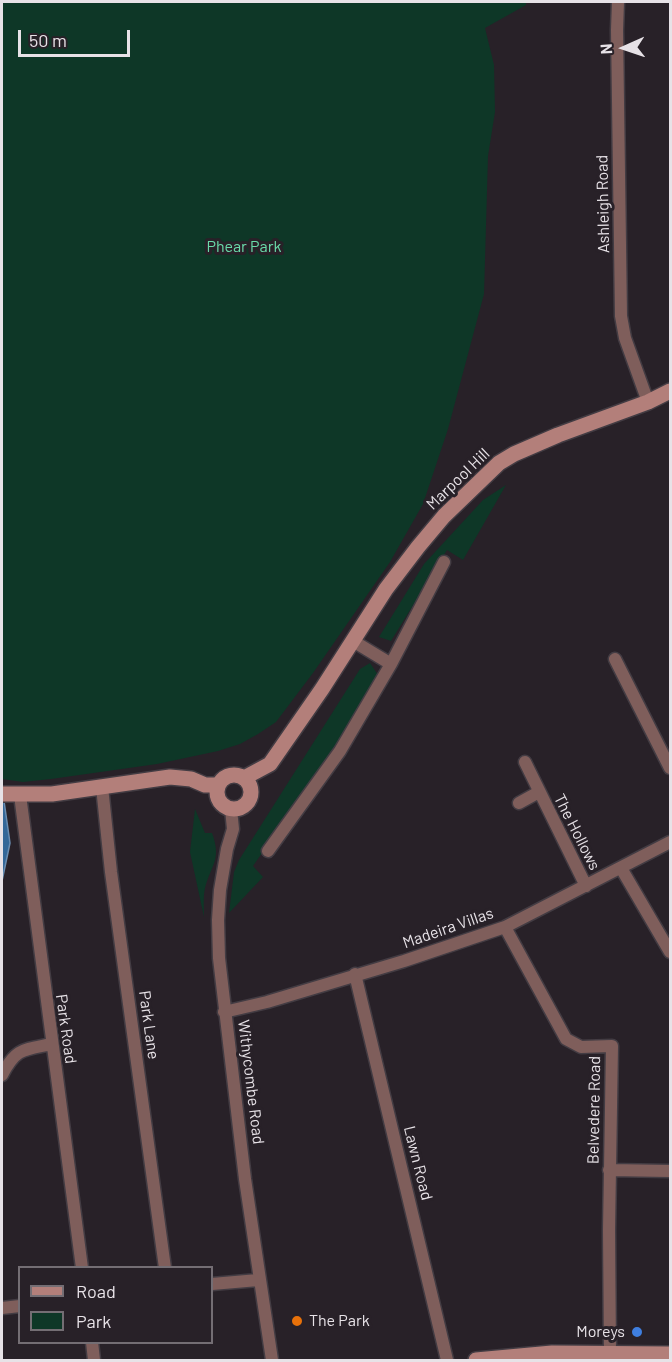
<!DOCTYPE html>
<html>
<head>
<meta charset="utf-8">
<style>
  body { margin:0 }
  #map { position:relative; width:672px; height:1362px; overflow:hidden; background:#282128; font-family:Barlow,sans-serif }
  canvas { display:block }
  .frame { position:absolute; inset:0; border:3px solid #e7e2e7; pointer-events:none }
  .legend { position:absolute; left:18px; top:1266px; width:195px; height:78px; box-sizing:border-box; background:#282128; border:2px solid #746e74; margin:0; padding:8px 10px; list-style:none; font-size:18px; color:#e7e2e7 }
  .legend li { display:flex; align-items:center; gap:12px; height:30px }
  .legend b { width:30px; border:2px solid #746e74 }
  .north { position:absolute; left:594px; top:18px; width:60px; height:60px; -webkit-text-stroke:4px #282128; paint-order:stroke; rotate:267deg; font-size:16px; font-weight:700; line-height:24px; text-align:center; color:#e7e2e7 }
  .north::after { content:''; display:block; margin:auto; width:21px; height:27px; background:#e7e2e7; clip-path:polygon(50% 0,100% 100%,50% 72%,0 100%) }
  .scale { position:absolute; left:18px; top:30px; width:112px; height:27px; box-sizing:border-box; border:3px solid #e7e2e7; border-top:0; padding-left:8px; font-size:18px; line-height:21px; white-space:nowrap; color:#e7e2e7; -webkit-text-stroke:4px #282128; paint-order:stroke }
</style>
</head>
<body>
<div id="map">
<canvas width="672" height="1362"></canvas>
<div class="frame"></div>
<ul class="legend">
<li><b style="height:8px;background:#b37f7a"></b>Road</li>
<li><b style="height:16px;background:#0e3727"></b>Park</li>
</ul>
<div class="north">N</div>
<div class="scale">50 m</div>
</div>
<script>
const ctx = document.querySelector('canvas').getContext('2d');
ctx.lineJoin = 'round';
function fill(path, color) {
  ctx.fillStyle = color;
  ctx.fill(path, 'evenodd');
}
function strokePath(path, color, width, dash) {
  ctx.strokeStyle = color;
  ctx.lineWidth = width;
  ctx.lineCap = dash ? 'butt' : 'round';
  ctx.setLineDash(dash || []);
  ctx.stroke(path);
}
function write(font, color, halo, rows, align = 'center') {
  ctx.font = font + ' Barlow,sans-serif';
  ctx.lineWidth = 6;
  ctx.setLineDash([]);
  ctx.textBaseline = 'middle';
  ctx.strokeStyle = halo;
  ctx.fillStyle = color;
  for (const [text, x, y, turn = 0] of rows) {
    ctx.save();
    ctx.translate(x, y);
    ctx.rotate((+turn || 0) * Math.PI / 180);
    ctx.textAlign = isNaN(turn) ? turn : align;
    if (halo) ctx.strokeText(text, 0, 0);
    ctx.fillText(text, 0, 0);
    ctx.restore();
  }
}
fill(new Path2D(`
  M 2,2 L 526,2 L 526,5 L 485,28 L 494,65 L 495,112 L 488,156 L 484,294 L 448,429 L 423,504 L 390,562 L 313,673 L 276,722 L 258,734 L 240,744 L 218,751 L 157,764 L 51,779 L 23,782 L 2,779 Z
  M 506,485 L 463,560 L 447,550 L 391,641 L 379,637 L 424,564 L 483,500 Z
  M 370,663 L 378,675 L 339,742 L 253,866 L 263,877 L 229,913 L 234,872 L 239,860 L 360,669 Z
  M 195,809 L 205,833 L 212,833 C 222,860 211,865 205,888 C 203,897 204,907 204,917 L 190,852 Z`), '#0e3727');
const water = new Path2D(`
  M 2,787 L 10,843 L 2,881 Z`);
fill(water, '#336798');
strokePath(water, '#698cb0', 1.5);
const street = new Path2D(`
  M 618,2 L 617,30 L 621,316 L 625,338 L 648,402
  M 353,641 L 391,664
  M 615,659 L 670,768
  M 525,762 L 586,886
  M 102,787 L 111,872 L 165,1268
  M 20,795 L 82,1268
  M 519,803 L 539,792
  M 231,809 L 233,829 L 227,849 L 220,890 L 218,920 L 219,958 L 245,1179 L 272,1360
  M 268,851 L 340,751 L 391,664 L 444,562
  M 621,868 L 670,952
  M 505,927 L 566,1039 L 581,1047 L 612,1046 L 609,1230 L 610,1352
  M 355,974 L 447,1360
  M 224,1012 L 267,1002 L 404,961 L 505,927 L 670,842
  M 2,1075 C 16,1048 23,1050 52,1044
  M 609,1170 L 670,1171
  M 212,1284 L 258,1280
  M 2,1308 L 20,1306
  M 92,1342 L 94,1360`);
const secondary = new Path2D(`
  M217 792a17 17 0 1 1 34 0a17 17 0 1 1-34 0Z
  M 244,778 L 270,764 L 322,689 L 386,589 L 418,547 L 444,516 L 499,463 L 514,454 L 558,435 L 648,402 L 670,391
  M 2,794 L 52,794 L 170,777 L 191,779 L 205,785 L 218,785
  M 476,1360 L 552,1353 L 670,1354`);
strokePath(street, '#433c43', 15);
strokePath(secondary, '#433c43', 18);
strokePath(street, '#7f5e5b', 12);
strokePath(secondary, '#b37f7a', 15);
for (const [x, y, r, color] of [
  [297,1321,6,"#e8710a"],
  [637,1332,6,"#3f7fe0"]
]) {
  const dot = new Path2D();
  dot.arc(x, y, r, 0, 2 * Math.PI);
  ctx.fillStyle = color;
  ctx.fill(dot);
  strokePath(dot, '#282128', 2);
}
write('16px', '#e7e2e7', '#282128', [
  ["Ashleigh Road",603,204,-91],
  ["Marpool Hill",458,479,-44],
  ["The Hollows",577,832,63],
  ["Madeira Villas",448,928,-19],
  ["Park Lane",149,1025,82],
  ["Park Road",66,1029,82],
  ["Withycombe Road",251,1082,83],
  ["Belvedere Road",594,1110,-89],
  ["Lawn Road",418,1163,76]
]);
write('16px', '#6adbaa', '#282128', [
  ["Phear Park",244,247]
]);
write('16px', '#e7e2e7', '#282128', [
  ["The Park",309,1321],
  ["Moreys",625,1332,"right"]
], 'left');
</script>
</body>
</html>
